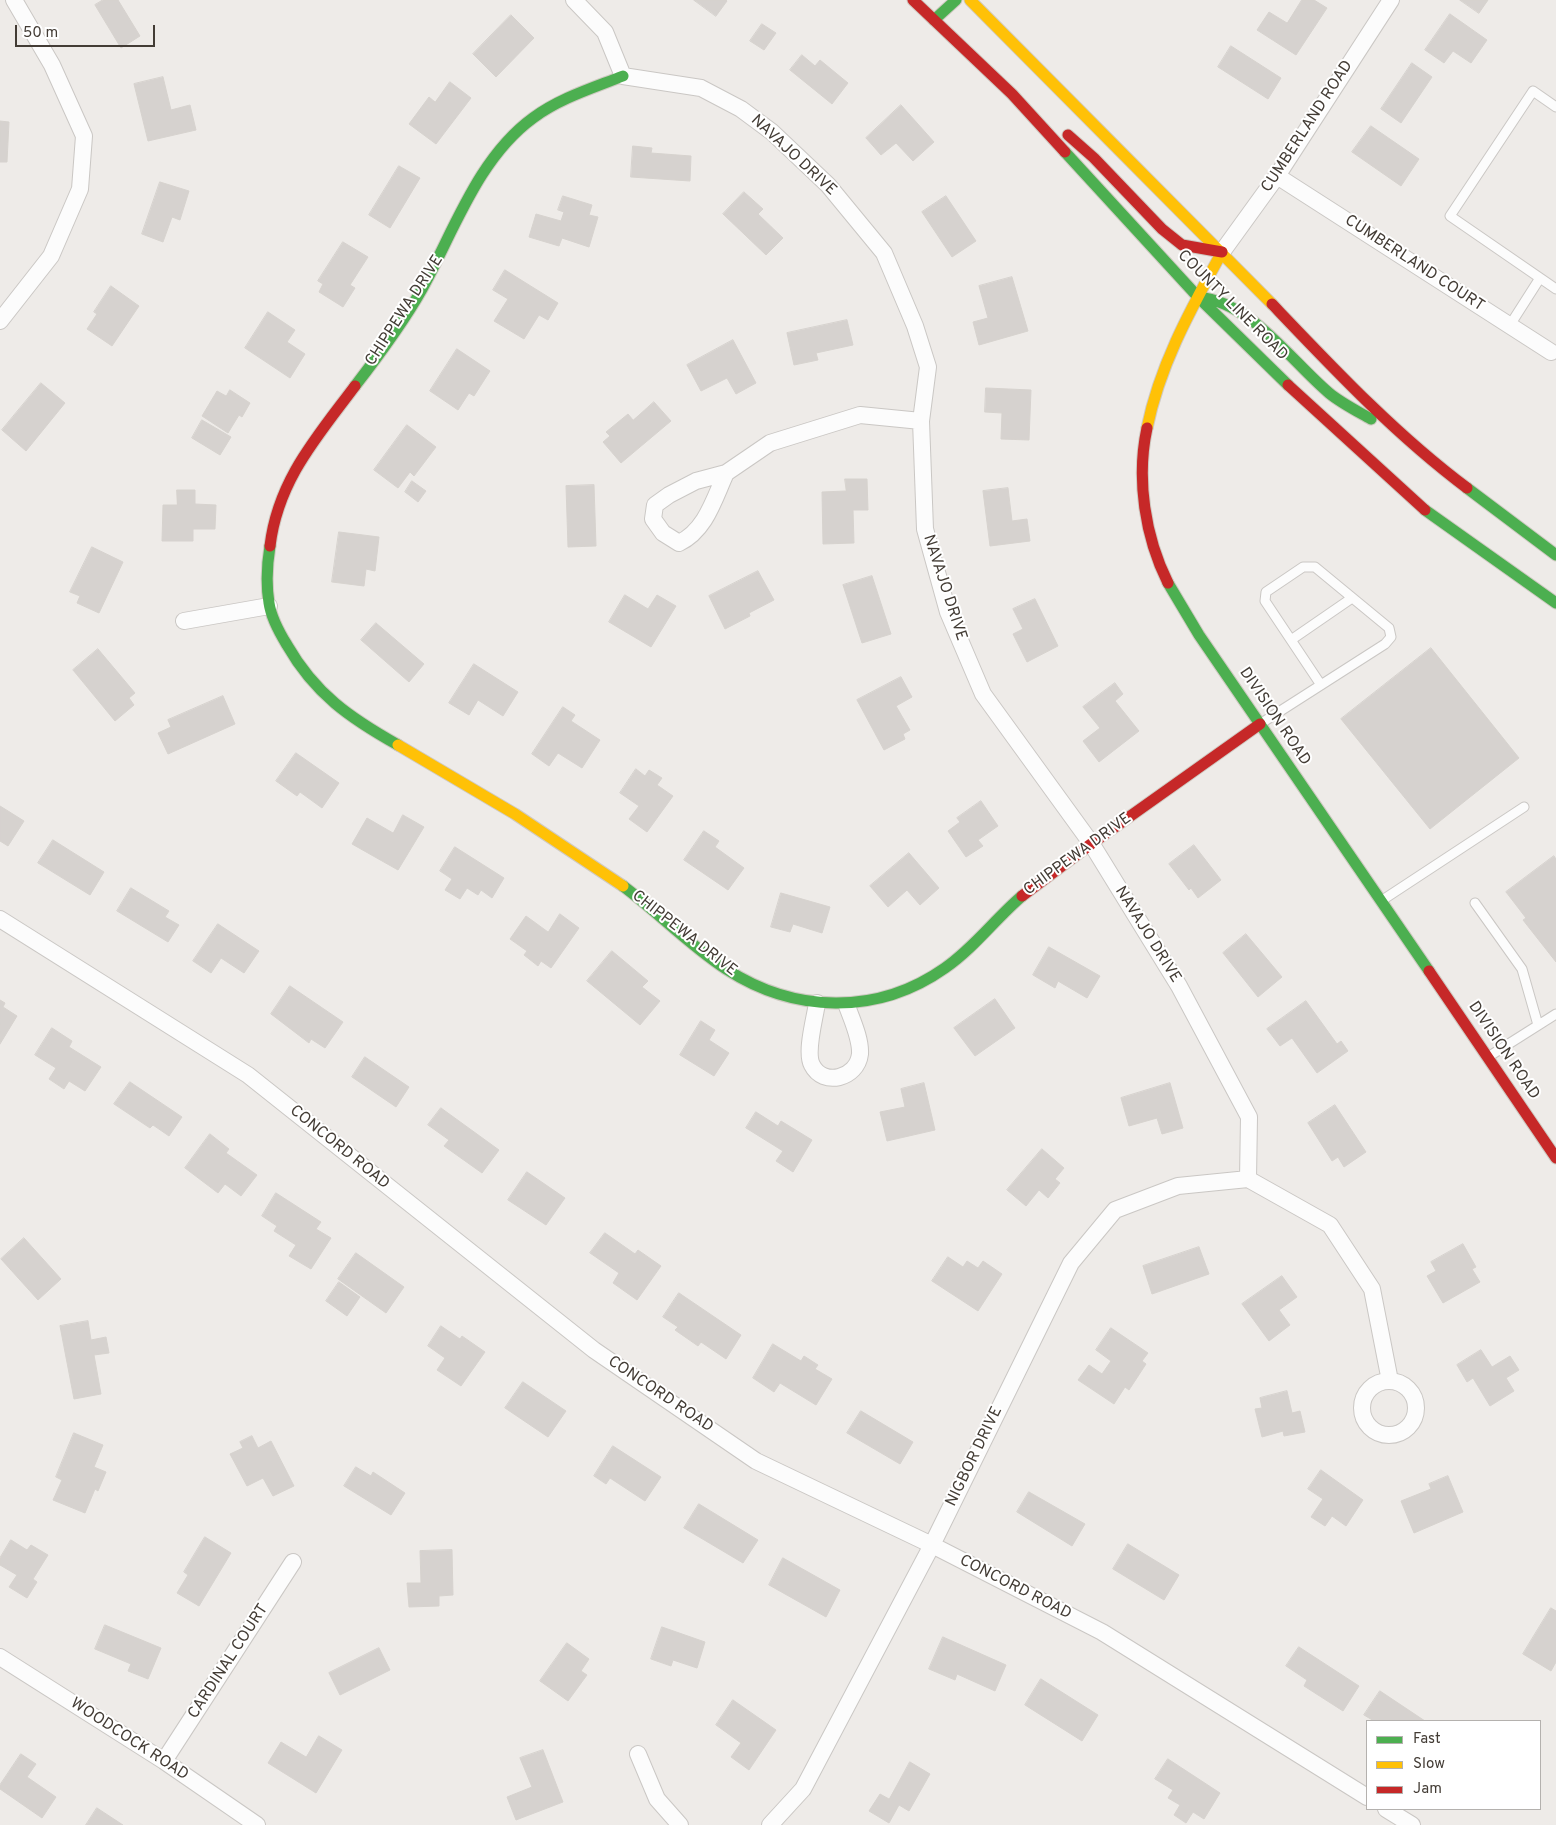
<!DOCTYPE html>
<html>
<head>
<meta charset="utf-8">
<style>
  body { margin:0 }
  #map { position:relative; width:1556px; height:1825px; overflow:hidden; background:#eeebe8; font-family:Overpass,sans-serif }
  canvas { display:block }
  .legend { position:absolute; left:1366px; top:1720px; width:175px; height:90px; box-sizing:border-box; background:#fff; border:1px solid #b4b1ae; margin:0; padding:6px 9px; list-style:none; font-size:15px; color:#433c35 }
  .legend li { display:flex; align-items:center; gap:10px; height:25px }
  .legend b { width:25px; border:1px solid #b4b1ae }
  .scale { position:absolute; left:15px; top:25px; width:140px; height:22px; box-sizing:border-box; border:2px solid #433c35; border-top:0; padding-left:6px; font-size:15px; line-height:18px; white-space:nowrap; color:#433c35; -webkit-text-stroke:4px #fff; paint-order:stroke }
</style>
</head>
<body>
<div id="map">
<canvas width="1556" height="1825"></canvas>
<ul class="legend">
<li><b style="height:6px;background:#4caf50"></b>Fast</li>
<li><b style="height:6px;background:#ffc107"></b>Slow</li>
<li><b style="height:6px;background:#c62828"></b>Jam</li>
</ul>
<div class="scale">50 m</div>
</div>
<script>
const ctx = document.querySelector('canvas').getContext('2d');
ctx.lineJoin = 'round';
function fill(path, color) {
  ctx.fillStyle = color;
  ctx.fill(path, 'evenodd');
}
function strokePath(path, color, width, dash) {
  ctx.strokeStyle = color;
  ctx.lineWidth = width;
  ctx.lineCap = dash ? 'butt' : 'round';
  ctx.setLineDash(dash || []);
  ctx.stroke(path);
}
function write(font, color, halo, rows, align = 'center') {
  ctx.font = font + ' Overpass,sans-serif';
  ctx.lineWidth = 4;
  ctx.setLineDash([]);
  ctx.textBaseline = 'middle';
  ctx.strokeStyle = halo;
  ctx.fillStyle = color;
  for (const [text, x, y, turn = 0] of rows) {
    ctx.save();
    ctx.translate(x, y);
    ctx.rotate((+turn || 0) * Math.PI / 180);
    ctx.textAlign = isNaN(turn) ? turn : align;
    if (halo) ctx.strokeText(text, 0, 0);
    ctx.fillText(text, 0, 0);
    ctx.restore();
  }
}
const building = new Path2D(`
  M 103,0 L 118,0 L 140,36 L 121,48 L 95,5 Z
  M 694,0 L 726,0 L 727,1 L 716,16 Z
  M 1302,0 L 1314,0 L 1327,8 L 1296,55 L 1257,30 L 1269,12 L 1287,23 Z
  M 1460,0 L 1488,0 L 1479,13 Z
  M 1450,14 L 1487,40 L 1471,63 L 1453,51 L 1444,63 L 1425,50 Z
  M 511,15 L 534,38 L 496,77 L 473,54 Z
  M 762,24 L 776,33 L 764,50 L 750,41 Z
  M 1231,46 L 1281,78 L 1268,99 L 1218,67 Z
  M 802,55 L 815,66 L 820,60 L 848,83 L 832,104 L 790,70 Z
  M 1412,63 L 1432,77 L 1401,123 L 1381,109 Z
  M 163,77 L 171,110 L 190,105 L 196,130 L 148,141 L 134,84 Z
  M 450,82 L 471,98 L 436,144 L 409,124 L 429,97 L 435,102 Z
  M 901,105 L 934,142 L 913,161 L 896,143 L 881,155 L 866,138 Z
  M 0,121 L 9,122 L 7,162 L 0,162 Z
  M 1371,126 L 1419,159 L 1401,186 L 1352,152 Z
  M 633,146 L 652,148 L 651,153 L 691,156 L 690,181 L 631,177 Z
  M 399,166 L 420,178 L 390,228 L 369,215 Z
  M 160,182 L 189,191 L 180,220 L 172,217 L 163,242 L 142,234 Z
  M 744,192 L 763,209 L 758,214 L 783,238 L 766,255 L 723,214 Z
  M 563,196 L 592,205 L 589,215 L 598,217 L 589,247 L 562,238 L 559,246 L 529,237 L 536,214 L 561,221 L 564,212 L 558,210 Z
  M 946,196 L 976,241 L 952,257 L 922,212 Z
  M 343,242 L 368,257 L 350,285 L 355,288 L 343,307 L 319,292 L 323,284 L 318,281 Z
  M 505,270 L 558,303 L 548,320 L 539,315 L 524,339 L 494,321 L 508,299 L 493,290 Z
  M 1012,277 L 1028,331 L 979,345 L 973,322 L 988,318 L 979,286 Z
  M 111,286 L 139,306 L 112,346 L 87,329 L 97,314 L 94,312 Z
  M 268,312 L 295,330 L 287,342 L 305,354 L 290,378 L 245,348 Z
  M 847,320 L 853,345 L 816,353 L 818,360 L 794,365 L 787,333 Z
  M 733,340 L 756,383 L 736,394 L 727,378 L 701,391 L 687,365 Z
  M 457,349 L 490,371 L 474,396 L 469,393 L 458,410 L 430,391 Z
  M 41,383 L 65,403 L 26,451 L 2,430 Z
  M 986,388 L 1031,390 L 1029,440 L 1001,439 L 1002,413 L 985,412 Z
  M 230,390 L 250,403 L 242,417 L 239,415 L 228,433 L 202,416 L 217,391 L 226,396 Z
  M 654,402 L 671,421 L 621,463 L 603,442 L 610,436 L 606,432 L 628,414 L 633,420 Z
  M 202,420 L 231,437 L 220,455 L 192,438 Z
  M 407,425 L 436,447 L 414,476 L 410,472 L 398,488 L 374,470 Z
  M 845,479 L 867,479 L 868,510 L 853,510 L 854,543 L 823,544 L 822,492 L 846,491 Z
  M 412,481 L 426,491 L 418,502 L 405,492 Z
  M 594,485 L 596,546 L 568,547 L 566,486 Z
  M 1008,488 L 1012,521 L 1027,519 L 1030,541 L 990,546 L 983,491 Z
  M 177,490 L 195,490 L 195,504 L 216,505 L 215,529 L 193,529 L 193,541 L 162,541 L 163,505 L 177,505 Z
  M 339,532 L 379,537 L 375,571 L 366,569 L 364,586 L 332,582 Z
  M 92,547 L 123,562 L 99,613 L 77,603 L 80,596 L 70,592 Z
  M 758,571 L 774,600 L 749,613 L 750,616 L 725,629 L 709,596 Z
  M 872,576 L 891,634 L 862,643 L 843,585 Z
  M 625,595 L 648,609 L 657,595 L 676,606 L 651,647 L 609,622 Z
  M 1035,599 L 1058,646 L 1027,662 L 1013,634 L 1023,629 L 1013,609 Z
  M 376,623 L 424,664 L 409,682 L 361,640 Z
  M 1431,648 L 1519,758 L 1430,829 L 1341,719 Z
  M 98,649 L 135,693 L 129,698 L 134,705 L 115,721 L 73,670 Z
  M 474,664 L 518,692 L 503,716 L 478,700 L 469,715 L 449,703 Z
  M 901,677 L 912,697 L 896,706 L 910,730 L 903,734 L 905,739 L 884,750 L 857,700 Z
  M 1115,683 L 1123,694 L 1115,701 L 1139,731 L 1099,762 L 1083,741 L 1100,728 L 1083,707 Z
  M 223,696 L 235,724 L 168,754 L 158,733 L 171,727 L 168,720 Z
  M 563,707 L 575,715 L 571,721 L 600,740 L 582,768 L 558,753 L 549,766 L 532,754 Z
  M 296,753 L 339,783 L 322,808 L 300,792 L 297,796 L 276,781 Z
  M 636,769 L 645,776 L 649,770 L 662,778 L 657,785 L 673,796 L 647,832 L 629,819 L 639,806 L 620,793 Z
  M 981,801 L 998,826 L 978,840 L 983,846 L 966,857 L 948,831 L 960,822 L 957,818 Z
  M 0,806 L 24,821 L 8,846 L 0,841 Z
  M 403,815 L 424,827 L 398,870 L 352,844 L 367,818 L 393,833 Z
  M 704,831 L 719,841 L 715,847 L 744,868 L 728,890 L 684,860 Z
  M 53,840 L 104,872 L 90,895 L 38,863 Z
  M 1194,845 L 1221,880 L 1198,898 L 1191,888 L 1189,890 L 1169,864 Z
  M 455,847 L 504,878 L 492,898 L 481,890 L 478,895 L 467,888 L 460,899 L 445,890 L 452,879 L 440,871 Z
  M 909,853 L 939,888 L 920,905 L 907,890 L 888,907 L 870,886 Z
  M 1554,856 L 1556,859 L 1556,962 L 1523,920 L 1526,918 L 1506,892 Z
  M 131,888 L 169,911 L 165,917 L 179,925 L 168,942 L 117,911 Z
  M 781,893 L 830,907 L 822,933 L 793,924 L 790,932 L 771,927 Z
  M 560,914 L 579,928 L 551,968 L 541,961 L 538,966 L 524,955 L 527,951 L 510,939 L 526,916 L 548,932 Z
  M 218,924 L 259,951 L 244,973 L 221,958 L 211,973 L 193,961 Z
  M 1246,934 L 1282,977 L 1258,997 L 1223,953 Z
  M 1049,947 L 1100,976 L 1087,998 L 1058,981 L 1055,988 L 1033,975 Z
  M 612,951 L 648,981 L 642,987 L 660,1001 L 640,1025 L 587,981 Z
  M 290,986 L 343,1022 L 325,1048 L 311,1039 L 309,1043 L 271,1014 Z
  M 995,999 L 1015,1028 L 975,1056 L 954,1028 Z
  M 0,1000 L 5,1003 L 3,1007 L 17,1016 L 0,1044 Z
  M 1306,1001 L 1337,1044 L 1341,1041 L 1348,1051 L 1317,1073 L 1292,1038 L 1280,1046 L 1267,1029 Z
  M 701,1021 L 715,1030 L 709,1040 L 729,1053 L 714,1076 L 680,1055 Z
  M 52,1028 L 72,1041 L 69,1047 L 101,1067 L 85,1091 L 69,1081 L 64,1089 L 49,1079 L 56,1068 L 35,1055 Z
  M 365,1057 L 409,1087 L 396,1107 L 352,1077 Z
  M 130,1082 L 182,1117 L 169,1136 L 153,1125 L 150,1128 L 114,1104 Z
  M 924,1083 L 935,1130 L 887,1141 L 880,1112 L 905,1107 L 901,1089 Z
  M 1170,1083 L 1183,1128 L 1162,1134 L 1157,1118 L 1129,1126 L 1121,1098 Z
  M 1335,1105 L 1366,1152 L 1344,1167 L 1338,1157 L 1332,1161 L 1308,1123 Z
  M 441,1108 L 499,1150 L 482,1173 L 444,1146 L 449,1140 L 428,1125 Z
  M 756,1112 L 778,1126 L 781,1121 L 812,1140 L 793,1172 L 776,1161 L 783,1151 L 746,1128 Z
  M 210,1134 L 229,1149 L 226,1153 L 257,1175 L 241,1196 L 225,1184 L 218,1193 L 185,1168 Z
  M 1042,1149 L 1064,1168 L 1055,1179 L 1060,1183 L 1048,1198 L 1039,1190 L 1026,1206 L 1007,1190 Z
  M 527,1172 L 565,1198 L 546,1225 L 508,1200 Z
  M 276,1193 L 321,1222 L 316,1229 L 331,1238 L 311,1269 L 289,1256 L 296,1245 L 274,1231 L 277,1226 L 262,1216 Z
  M 605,1233 L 635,1254 L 638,1250 L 661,1266 L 637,1300 L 613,1283 L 619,1273 L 590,1253 Z
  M 24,1238 L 61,1279 L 38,1300 L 1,1259 Z
  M 1463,1244 L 1476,1267 L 1472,1269 L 1480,1282 L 1443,1303 L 1427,1276 L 1436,1271 L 1431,1262 Z
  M 1199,1247 L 1209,1274 L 1152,1294 L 1143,1266 Z
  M 356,1253 L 404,1287 L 386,1313 L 338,1279 Z
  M 948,1257 L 963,1267 L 967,1261 L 978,1268 L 983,1261 L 1002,1274 L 978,1311 L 932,1281 Z
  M 1282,1276 L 1297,1297 L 1279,1310 L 1290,1325 L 1269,1341 L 1242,1304 Z
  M 339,1282 L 360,1297 L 347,1316 L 326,1301 Z
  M 679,1293 L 741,1335 L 726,1359 L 701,1342 L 698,1346 L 675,1330 L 678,1327 L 663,1317 Z
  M 88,1321 L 91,1340 L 106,1337 L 109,1353 L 94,1355 L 101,1394 L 74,1399 L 60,1326 Z
  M 441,1326 L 460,1339 L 462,1336 L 485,1352 L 461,1386 L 437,1370 L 445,1358 L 428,1346 Z
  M 1111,1328 L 1148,1353 L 1142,1361 L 1146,1364 L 1129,1390 L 1125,1387 L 1114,1404 L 1078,1380 L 1089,1365 L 1102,1374 L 1111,1361 L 1096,1350 Z
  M 773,1344 L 801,1361 L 804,1356 L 818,1365 L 815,1369 L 832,1379 L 816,1405 L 780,1383 L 774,1392 L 753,1378 Z
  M 1481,1350 L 1492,1367 L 1510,1356 L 1519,1370 L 1506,1378 L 1514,1391 L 1490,1406 L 1473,1378 L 1467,1382 L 1457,1365 Z
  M 523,1382 L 566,1411 L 548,1437 L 505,1408 Z
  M 1287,1391 L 1292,1413 L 1300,1411 L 1305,1432 L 1284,1436 L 1283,1431 L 1262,1437 L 1255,1409 L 1262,1408 L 1260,1398 Z
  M 861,1411 L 913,1442 L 900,1464 L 847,1433 Z
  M 74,1433 L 103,1445 L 94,1467 L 106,1472 L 98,1491 L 95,1489 L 85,1513 L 53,1500 L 62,1480 L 56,1477 Z
  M 252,1436 L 258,1448 L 271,1441 L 294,1486 L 273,1496 L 263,1478 L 247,1486 L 230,1454 L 243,1448 L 240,1442 Z
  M 613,1446 L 661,1477 L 645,1501 L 610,1478 L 606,1484 L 594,1476 Z
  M 356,1467 L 371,1476 L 373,1472 L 405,1493 L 391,1515 L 344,1486 Z
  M 1321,1470 L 1363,1500 L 1346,1526 L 1332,1516 L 1325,1526 L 1311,1517 L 1323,1499 L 1308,1489 Z
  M 1448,1476 L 1463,1512 L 1414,1533 L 1401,1501 L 1431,1489 L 1429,1484 Z
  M 1029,1492 L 1085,1524 L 1072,1546 L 1017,1512 Z
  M 699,1504 L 758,1540 L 743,1563 L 684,1528 Z
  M 205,1537 L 231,1553 L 199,1606 L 177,1593 L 188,1575 L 184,1572 Z
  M 11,1540 L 27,1550 L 31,1545 L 48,1555 L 33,1579 L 37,1582 L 27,1598 L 9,1587 L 17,1575 L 0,1565 L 0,1558 Z
  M 1128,1544 L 1179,1575 L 1164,1600 L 1113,1569 Z
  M 452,1550 L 453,1595 L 439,1596 L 439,1606 L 409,1607 L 407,1583 L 421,1583 L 420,1551 Z
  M 783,1558 L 840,1590 L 826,1617 L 769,1585 Z
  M 1551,1608 L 1556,1611 L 1556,1662 L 1551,1671 L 1523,1654 Z
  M 105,1625 L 161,1648 L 148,1679 L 128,1671 L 131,1664 L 95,1649 Z
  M 662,1627 L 705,1642 L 697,1668 L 673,1660 L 671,1666 L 651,1659 Z
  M 943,1637 L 1006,1665 L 995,1691 L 957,1674 L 955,1680 L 929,1669 Z
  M 567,1643 L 589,1659 L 581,1671 L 587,1675 L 568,1701 L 540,1681 Z
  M 1299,1647 L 1359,1686 L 1343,1711 L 1304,1686 L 1307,1680 L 1286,1666 Z
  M 379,1648 L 390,1670 L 340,1695 L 329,1673 Z
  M 1041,1679 L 1098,1715 L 1082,1741 L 1025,1705 Z
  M 1380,1691 L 1425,1721 L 1374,1721 L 1364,1715 Z
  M 733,1700 L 776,1730 L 749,1770 L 731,1757 L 741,1743 L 716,1725 Z
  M 319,1736 L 342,1750 L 316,1793 L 268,1763 L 281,1742 L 306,1757 Z
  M 543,1750 L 563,1802 L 516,1820 L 507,1797 L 532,1787 L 520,1758 Z
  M 21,1754 L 36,1764 L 27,1777 L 56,1797 L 42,1818 L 0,1789 L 0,1785 Z
  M 1168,1759 L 1220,1793 L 1204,1819 L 1193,1812 L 1186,1823 L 1174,1815 L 1180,1805 L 1168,1798 L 1173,1790 L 1155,1779 Z
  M 910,1762 L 930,1774 L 909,1811 L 899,1805 L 889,1823 L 869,1811 L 880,1794 L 889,1799 Z
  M 97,1808 L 123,1825 L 86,1825 Z`);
fill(building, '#d6d2cf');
strokePath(building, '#d6d2ce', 1);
const lane = new Path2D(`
  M 1556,107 L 1533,91 L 1450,216 L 1556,289
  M 1510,325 L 1540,278
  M 1291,640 L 1352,598
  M 1260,724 L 1385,644 L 1391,637 L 1389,628 L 1315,567 L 1303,567 L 1266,592 L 1265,601 L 1321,685
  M 1381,901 L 1524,807
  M 1475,903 L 1522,969 L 1538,1025
  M 1488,1057 L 1556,1014`);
const street = new Path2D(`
  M 574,0 L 605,32 L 623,76 L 701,88 L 741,109 L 772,132 L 828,185 L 884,253 L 915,326 L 928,367 L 921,421 L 925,529 L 948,612 L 983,694 L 1091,843 L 1179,986 L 1249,1117 L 1248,1179
  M 1277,176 L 1551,352
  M 1222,252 L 1277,176 L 1391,0
  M 0,321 L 51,256 L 80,189 L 84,136 L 52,65 L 14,0
  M 726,473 C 714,499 706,530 679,543 L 663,533 L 653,519 L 655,505 L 669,495 L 696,481 L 726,473 L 770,443 L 860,415 L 921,421
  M 184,621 L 269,606
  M 0,919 L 248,1075 L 594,1350 L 756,1461 L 932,1545 L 1102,1632 L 1367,1797
  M 817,1003 C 815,1018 805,1052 812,1065 C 823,1087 857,1079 860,1054 C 861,1039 852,1020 847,1006
  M 1248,1179 L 1330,1225 L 1372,1289 L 1390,1381
  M1362 1408a27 27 0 1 1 54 0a27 27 0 1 1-54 0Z
  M 0,1657 L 164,1761 L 257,1825
  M 638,1754 L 657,1799 L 680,1825
  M 164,1761 L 293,1562
  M 1386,1809 L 1412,1825
  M 770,1825 L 803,1789 L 932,1545 L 1071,1263 L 1115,1210 L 1178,1186 L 1248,1179`);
const fast = new Path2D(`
  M 934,20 L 956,0
  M 1065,152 L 1198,297 L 1288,385
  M 1198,297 C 1251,302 1290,360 1329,393 C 1341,403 1357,411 1371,419
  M 355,386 C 379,355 403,323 422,289 C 454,231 478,158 533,118 C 560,98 593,88 623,76
  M 1467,488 L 1556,555
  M 1425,510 L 1556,603
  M 270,546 C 267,564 266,584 269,603 C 271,617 279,632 287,645 C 315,694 350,718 398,745
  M 1168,583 L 1199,635 L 1429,971
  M 623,886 C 658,912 689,945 726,969 C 794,1013 877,1016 945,968 C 974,948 995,919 1022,896`);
const slow = new Path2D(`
  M 970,0 L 1272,304
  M 1147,428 C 1160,364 1191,309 1222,252
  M 398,745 L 515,814 L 623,886`);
const jam = new Path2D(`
  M 913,0 L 1012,94 L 1065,152
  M 1068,135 L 1094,158 L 1162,229 L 1182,245 L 1222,252
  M 1272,304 C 1334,369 1395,434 1467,488
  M 1288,385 L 1425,510
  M 1147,428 C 1136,479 1145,537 1168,583
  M 270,546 C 278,480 317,437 355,386
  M 1022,896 L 1091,844 L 1260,724
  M 1429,971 L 1556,1158`);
strokePath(lane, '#cac7c4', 11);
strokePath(street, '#cac7c4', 18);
strokePath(fast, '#cfcac2', 13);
strokePath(slow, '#cfcac2', 13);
strokePath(jam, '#cfcac2', 13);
strokePath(lane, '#fcfcfc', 9);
strokePath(street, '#fcfcfc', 16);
strokePath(fast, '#4caf50', 11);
strokePath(slow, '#ffc107', 11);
strokePath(jam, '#c62828', 11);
write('16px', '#433c35', '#fff', [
  ["CUMBERLAND ROAD",1308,127,-57],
  ["NAVAJO DRIVE",793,156,43],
  ["CUMBERLAND COURT",1414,264,33],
  ["COUNTY LINE ROAD",1232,306,45],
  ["CHIPPEWA DRIVE",405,311,-57],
  ["NAVAJO DRIVE",944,588,72],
  ["DIVISION ROAD",1274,717,56],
  ["CHIPPEWA DRIVE",1078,855,-36],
  ["CHIPPEWA DRIVE",684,934,38],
  ["NAVAJO DRIVE",1147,935,58],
  ["DIVISION ROAD",1503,1051,56],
  ["CONCORD ROAD",339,1148,39],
  ["CONCORD ROAD",660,1395,34],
  ["NIGBOR DRIVE",975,1457,-64],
  ["CONCORD ROAD",1015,1588,27],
  ["CARDINAL COURT",229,1662,-57],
  ["WOODCOCK ROAD",129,1740,33]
]);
</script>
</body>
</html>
